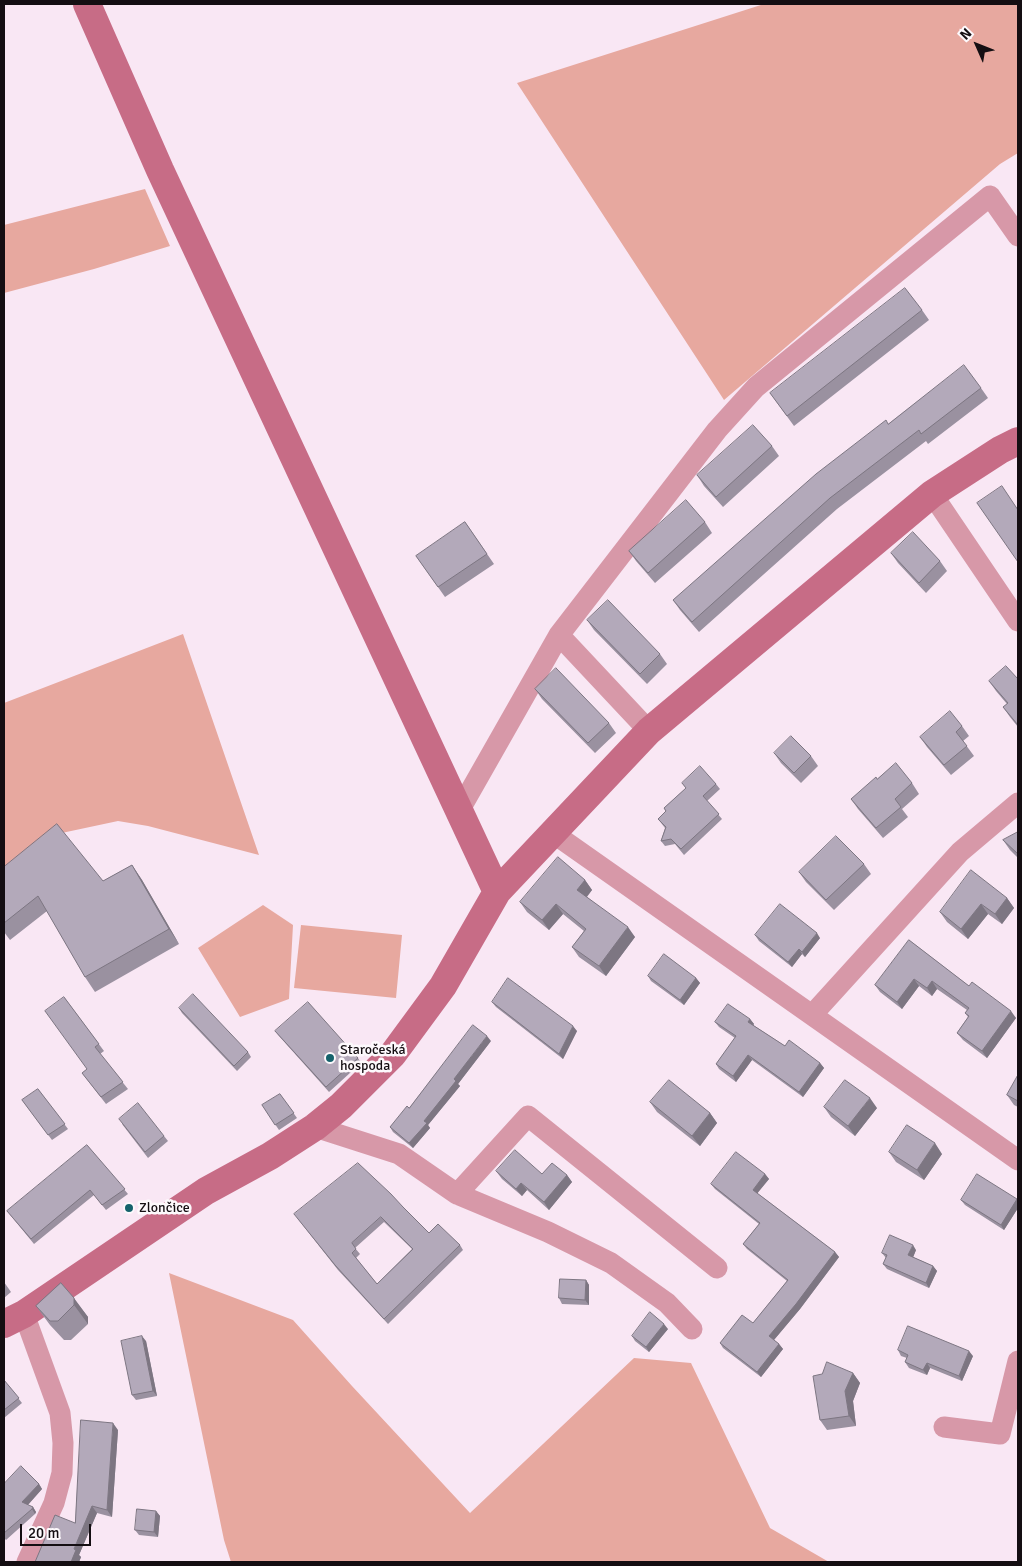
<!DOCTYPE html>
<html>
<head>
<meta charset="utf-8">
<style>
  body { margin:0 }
  #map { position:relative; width:1022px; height:1566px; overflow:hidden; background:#f9e7f4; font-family:Signika,sans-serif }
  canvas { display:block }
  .frame { position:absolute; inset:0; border:5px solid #140e12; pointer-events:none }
  .north { position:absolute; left:952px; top:20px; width:50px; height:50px; -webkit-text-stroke:4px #fdf9fc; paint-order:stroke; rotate:314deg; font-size:14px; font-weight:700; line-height:20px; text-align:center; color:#140e12 }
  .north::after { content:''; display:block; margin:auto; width:18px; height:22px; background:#140e12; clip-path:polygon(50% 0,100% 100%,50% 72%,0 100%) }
  .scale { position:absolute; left:20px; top:1524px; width:71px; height:22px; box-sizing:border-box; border:2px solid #140e12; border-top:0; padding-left:6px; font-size:15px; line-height:18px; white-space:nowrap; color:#140e12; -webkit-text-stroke:4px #fdf9fc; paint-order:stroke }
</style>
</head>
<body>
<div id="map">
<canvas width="1022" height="1566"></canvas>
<div class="frame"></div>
<div class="north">N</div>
<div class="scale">20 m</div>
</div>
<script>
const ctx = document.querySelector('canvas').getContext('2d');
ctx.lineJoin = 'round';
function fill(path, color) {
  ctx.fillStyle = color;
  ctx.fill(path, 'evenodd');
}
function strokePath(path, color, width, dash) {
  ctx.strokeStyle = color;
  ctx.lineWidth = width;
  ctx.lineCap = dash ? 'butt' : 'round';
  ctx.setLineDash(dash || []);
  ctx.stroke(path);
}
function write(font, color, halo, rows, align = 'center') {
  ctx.font = font + ' Signika,sans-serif';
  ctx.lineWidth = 5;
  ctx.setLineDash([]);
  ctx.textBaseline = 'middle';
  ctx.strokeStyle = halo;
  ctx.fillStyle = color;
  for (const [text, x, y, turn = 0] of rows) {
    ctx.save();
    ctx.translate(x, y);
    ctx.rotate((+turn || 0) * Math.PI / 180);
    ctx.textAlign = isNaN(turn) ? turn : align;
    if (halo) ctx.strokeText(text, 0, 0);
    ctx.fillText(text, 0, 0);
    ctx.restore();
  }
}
fill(new Path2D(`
  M 764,4 L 1018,4 L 1018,153 L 1000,164 L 724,400 L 517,83 Z
  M 145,189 L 170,246 L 94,269 L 4,293 L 4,225 Z
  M 183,634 L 259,855 L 148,826 L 118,821 L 57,834 L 4,879 L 4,703 Z
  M 263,905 L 293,925 L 289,999 L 240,1017 L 198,948 Z
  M 301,925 L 402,935 L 396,998 L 294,988 Z
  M 169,1273 L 293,1320 L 352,1386 L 470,1513 L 634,1358 L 691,1363 L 770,1528 L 829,1562 L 231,1562 L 224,1540 Z`), '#e7a89f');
strokePath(new Path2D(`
  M 932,494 L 1018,621
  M 559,635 L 649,731
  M 459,811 L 559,635 L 717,430 L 756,387 L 990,196 L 1018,236
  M 553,833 L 1018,1160
  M 812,1015 L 960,852 L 1018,803
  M 315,1127 L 399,1154 L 457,1194 L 528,1116 L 717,1268
  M 457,1194 L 548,1232 L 611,1263 L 667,1303 L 692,1329
  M 24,1314 L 60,1413 L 63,1443 L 62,1473 L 54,1503 L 27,1562
  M 944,1427 L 1000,1434 L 1018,1361`), '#d798a8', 21);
strokePath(new Path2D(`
  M 87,4 L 160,170 L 497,892
  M 4,1324 L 24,1314 L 206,1191 L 270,1156 L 315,1127 L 341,1106 L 393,1054 L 443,986 L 497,892 L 649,731 L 932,494 L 1000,450 L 1018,441`), '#c76c86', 28);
fill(new Path2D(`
  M 922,310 L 929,320 L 794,426 L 770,393 Z
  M 981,388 L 988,398 L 928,444 L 926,441 L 837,509 L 699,632 L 680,610 L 673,600 L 888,424 Z
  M 772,446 L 779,456 L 723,507 L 704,486 L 697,475 Z
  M 465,522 L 494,564 L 445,597 L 416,556 Z
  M 705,522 L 712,533 L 655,583 L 636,561 L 629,551 Z
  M 891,553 L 940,561 L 947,571 L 926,593 L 898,563 Z
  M 587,620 L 660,654 L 667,664 L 647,684 L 594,630 Z
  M 1018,679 L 1018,727 L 1010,717 L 1003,707 L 1007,704 L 996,691 L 989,681 Z
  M 535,689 L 609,723 L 616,733 L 595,753 L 542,699 Z
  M 962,726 L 969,736 L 963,741 L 974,756 L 951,775 L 927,747 L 920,737 Z
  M 774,753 L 811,756 L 818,766 L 801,783 L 781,763 Z
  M 877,779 L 912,783 L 919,794 L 902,809 L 908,817 L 883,838 L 858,809 L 851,799 Z
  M 682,783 L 716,784 L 720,789 L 707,801 L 722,819 L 684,855 L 675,844 L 665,846 L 661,841 L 665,828 L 658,819 L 666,812 L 664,808 L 686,788 Z
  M 1018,832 L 1018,858 L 1010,850 L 1003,840 Z
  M 864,864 L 871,874 L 834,910 L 806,882 L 799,872 Z
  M 132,865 L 142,880 L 179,944 L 95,992 L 85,977 L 47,911 L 10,940 L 4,932 L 4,867 L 103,881 Z
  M 585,880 L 592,890 L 587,897 L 635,937 L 606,976 L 579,957 L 572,947 L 584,931 L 563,914 L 549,930 L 527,912 L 520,902 Z
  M 1007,898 L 1014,908 L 1002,924 L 988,914 L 968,939 L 947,922 L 940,912 Z
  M 755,935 L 820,938 L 805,957 L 802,954 L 792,967 L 759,941 Z
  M 909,940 L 969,986 L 1016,1018 L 987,1058 L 963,1040 L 957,1033 L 968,1017 L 965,1013 L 967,1010 L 937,989 L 932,996 L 919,986 L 902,1009 L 880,992 L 875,985 Z
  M 648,976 L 696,978 L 700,983 L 684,1005 L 651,981 Z
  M 64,997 L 104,1051 L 100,1054 L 128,1089 L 106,1104 L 82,1073 L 87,1069 Z
  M 492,1002 L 577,1031 L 563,1059 L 496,1007 Z
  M 179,1008 L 248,1052 L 251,1057 L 237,1071 L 182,1013 Z
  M 750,1019 L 754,1024 L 753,1025 L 785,1046 L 820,1063 L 824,1068 L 803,1097 L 752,1060 L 736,1082 L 719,1069 L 716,1064 L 735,1038 L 719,1027 L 715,1022 Z
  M 275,1031 L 358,1058 L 361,1063 L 329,1092 L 279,1036 Z
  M 491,1041 L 458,1084 L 460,1086 L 428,1125 L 430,1128 L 413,1148 L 393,1132 L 390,1127 L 409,1108 Z
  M 1018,1075 L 1018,1107 L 1014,1105 L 1007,1095 Z
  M 38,1089 L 68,1129 L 52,1140 L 22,1100 Z
  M 280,1094 L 297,1118 L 279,1130 L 262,1105 Z
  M 650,1102 L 710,1113 L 717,1123 L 700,1146 L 657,1112 Z
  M 824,1107 L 877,1108 L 855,1136 L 831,1117 Z
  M 122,1124 L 164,1136 L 168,1141 L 148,1158 Z
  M 87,1145 L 128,1194 L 106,1210 L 94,1195 L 34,1244 L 7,1211 Z
  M 889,1152 L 942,1154 L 924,1180 L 896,1162 Z
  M 496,1171 L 542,1174 L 567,1175 L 572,1182 L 549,1210 L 527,1190 L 522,1196 L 502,1179 Z
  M 765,1174 L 769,1179 L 757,1193 L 835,1252 L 839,1257 L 800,1309 L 774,1340 L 779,1344 L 783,1349 L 761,1377 L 723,1348 L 720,1343 L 753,1323 L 787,1281 L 747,1249 L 743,1244 L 759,1224 L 715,1189 L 711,1184 Z
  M 1017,1199 L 1018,1201 L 1018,1208 L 1004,1230 L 965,1205 L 961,1200 Z
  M 403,1207 L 429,1233 L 460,1245 L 463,1250 L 388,1324 L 338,1270 L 298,1219 ZM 384,1222 L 412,1249 L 377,1284 L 356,1258 L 360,1254 L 355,1248 Z
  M 916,1250 L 913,1257 L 933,1266 L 937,1271 L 929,1288 L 887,1269 L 883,1264 L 886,1258 L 882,1253 Z
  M 586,1280 L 589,1285 L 589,1305 L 562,1304 L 559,1298 Z
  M 4,1282 L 11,1292 L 4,1298 Z
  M 61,1283 L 88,1317 L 88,1324 L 71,1340 L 64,1340 L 50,1325 L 36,1306 Z
  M 668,1329 L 649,1352 L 635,1341 L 632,1336 Z
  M 146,1341 L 157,1396 L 136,1400 L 132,1395 Z
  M 898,1350 L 973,1356 L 962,1381 L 930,1368 L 927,1375 L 909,1368 L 905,1362 L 907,1358 L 901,1356 Z
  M 853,1373 L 860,1383 L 853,1401 L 856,1426 L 827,1430 L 820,1420 Z
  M 4,1380 L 22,1403 L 4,1418 Z
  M 118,1430 L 112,1517 L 97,1513 L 79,1555 L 81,1557 L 79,1562 L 75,1523 Z
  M 4,1484 L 39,1484 L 42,1489 L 28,1505 L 33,1507 L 36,1512 L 35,1514 L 6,1540 L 4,1538 Z
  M 156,1511 L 160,1516 L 158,1537 L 139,1535 L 135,1530 Z`), '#9a91a0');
fill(new Path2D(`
  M 132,865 L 142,880 L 179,944 L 169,929 Z
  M 585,880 L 592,890 L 584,900 L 577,890 Z
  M 1007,898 L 1014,908 L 1002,924 L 995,914 Z
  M 556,904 L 563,914 L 549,930 L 542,920 Z
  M 981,904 L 988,914 L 968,939 L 961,929 Z
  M 628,927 L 635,937 L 606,976 L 599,966 Z
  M 817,933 L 820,938 L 805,957 L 802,952 Z
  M 799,949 L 802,954 L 792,967 L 788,962 Z
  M 696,978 L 700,983 L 684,1005 L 680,1000 Z
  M 914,979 L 919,986 L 902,1009 L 897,1002 Z
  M 932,981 L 937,989 L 932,996 L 927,988 Z
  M 1011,1011 L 1016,1018 L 987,1058 L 982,1051 Z
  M 750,1019 L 754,1024 L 752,1027 L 748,1022 Z
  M 573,1026 L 577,1031 L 563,1059 L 559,1054 Z
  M 487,1036 L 491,1041 L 458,1084 L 460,1086 L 428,1125 L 430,1128 L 413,1148 L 409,1143 L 454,1079 Z
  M 748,1055 L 752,1060 L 736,1082 L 733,1076 Z
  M 820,1063 L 824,1068 L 803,1097 L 799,1092 Z
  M 870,1098 L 877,1108 L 855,1136 L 848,1126 Z
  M 710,1113 L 717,1123 L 700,1146 L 692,1136 Z
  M 935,1143 L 942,1154 L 924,1180 L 917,1170 Z
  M 765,1174 L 769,1179 L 756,1195 L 753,1190 Z
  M 567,1175 L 572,1182 L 549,1210 L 544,1202 Z
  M 521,1183 L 527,1190 L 522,1196 L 516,1189 Z
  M 1017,1199 L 1018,1201 L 1018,1208 L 1004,1230 L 1001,1225 Z
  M 913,1245 L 916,1250 L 912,1260 L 908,1255 Z
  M 835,1252 L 839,1257 L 800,1309 L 773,1341 L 769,1336 Z
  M 933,1266 L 937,1271 L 929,1288 L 926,1283 Z
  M 586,1280 L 589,1285 L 589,1305 L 585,1300 Z
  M 74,1298 L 88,1317 L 88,1324 L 74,1305 Z
  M 664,1324 L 668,1329 L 649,1352 L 646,1347 Z
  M 142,1336 L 146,1341 L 157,1396 L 153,1391 Z
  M 779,1344 L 783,1349 L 761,1377 L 757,1372 Z
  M 969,1351 L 973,1356 L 962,1381 L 959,1376 Z
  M 927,1363 L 930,1368 L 927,1375 L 923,1370 Z
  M 853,1373 L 860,1383 L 853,1401 L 856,1426 L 849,1416 L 845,1391 Z
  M 113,1423 L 118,1430 L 112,1517 L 107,1510 Z
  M 39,1484 L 42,1489 L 25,1508 L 22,1502 Z
  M 92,1506 L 97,1513 L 79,1555 L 81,1557 L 79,1562 L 71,1562 L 74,1549 Z
  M 33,1507 L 36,1512 L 35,1514 L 32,1509 Z
  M 156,1511 L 160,1516 L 158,1537 L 154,1532 Z`), '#7d7682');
const building = new Path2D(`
  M 905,288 L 922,310 L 787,416 L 770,393 Z
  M 964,365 L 981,388 L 921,434 L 919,430 L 830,498 L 692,622 L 673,600 L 816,474 L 886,420 L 888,424 Z
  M 753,425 L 772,446 L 716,497 L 697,475 Z
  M 1002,486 L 1018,510 L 1018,562 L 977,503 Z
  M 686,500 L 705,522 L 648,573 L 629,551 Z
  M 465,522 L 487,554 L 438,587 L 416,556 Z
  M 913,532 L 940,561 L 919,583 L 891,553 Z
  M 608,600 L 660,654 L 640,674 L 587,620 Z
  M 1006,666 L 1018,679 L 1018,725 L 1003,707 L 1008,703 L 989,681 Z
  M 556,668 L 609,723 L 588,743 L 535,689 Z
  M 950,711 L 962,726 L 956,732 L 967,746 L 944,765 L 920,737 Z
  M 791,736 L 811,756 L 794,773 L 774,753 Z
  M 896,763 L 912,783 L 895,799 L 901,807 L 876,828 L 851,799 L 876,777 L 877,779 Z
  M 700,766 L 716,784 L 703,796 L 719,814 L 681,849 L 671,839 L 661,841 L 666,827 L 658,819 L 666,811 L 664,808 L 686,788 L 682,783 Z
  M 57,824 L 103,881 L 132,865 L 169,929 L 85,977 L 38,896 L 4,923 L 4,867 Z
  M 1018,832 L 1018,854 L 1003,840 Z
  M 836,836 L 864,864 L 826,900 L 799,872 Z
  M 558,857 L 585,880 L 577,890 L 628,927 L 599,966 L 572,947 L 586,929 L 556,904 L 542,920 L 520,902 Z
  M 971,870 L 1007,898 L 995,914 L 981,904 L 961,929 L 940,912 Z
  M 780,904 L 817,933 L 802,952 L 799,949 L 788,962 L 755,935 Z
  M 909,940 L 969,986 L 972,982 L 1011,1011 L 982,1051 L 957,1033 L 969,1016 L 965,1013 L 969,1008 L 932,981 L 927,988 L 914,979 L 897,1002 L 875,985 Z
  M 664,954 L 696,978 L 680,1000 L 648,976 Z
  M 508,978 L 573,1026 L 559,1054 L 492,1002 Z
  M 193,994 L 248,1052 L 234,1066 L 179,1008 Z
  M 64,997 L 99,1044 L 95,1047 L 123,1082 L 101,1097 L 82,1073 L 87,1069 L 45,1011 Z
  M 308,1002 L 358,1058 L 326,1087 L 275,1031 Z
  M 728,1004 L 750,1019 L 748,1022 L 785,1046 L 789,1040 L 820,1063 L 799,1092 L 748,1055 L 733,1076 L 716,1064 L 736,1036 L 715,1022 Z
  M 473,1025 L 487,1036 L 454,1079 L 456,1081 L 424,1121 L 427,1123 L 409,1143 L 390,1127 L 407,1106 L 409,1108 Z
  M 1018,1075 L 1018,1101 L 1007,1095 Z
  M 669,1080 L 710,1113 L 692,1136 L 650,1102 Z
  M 845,1080 L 870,1098 L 848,1126 L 824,1107 Z
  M 38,1089 L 65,1124 L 48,1135 L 22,1100 Z
  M 280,1094 L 294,1113 L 275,1125 L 262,1105 Z
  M 138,1103 L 164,1136 L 145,1152 L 119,1119 Z
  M 907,1125 L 935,1143 L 917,1170 L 889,1152 Z
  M 87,1145 L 125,1189 L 102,1205 L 90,1190 L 31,1239 L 7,1211 Z
  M 515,1150 L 542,1174 L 552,1163 L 567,1175 L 544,1202 L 521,1183 L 516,1189 L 496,1171 Z
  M 736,1152 L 765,1174 L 753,1190 L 835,1252 L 796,1304 L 769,1336 L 779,1344 L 757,1372 L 720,1343 L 742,1315 L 753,1323 L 788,1280 L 743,1244 L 760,1223 L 711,1184 Z
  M 358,1163 L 391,1194 L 403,1207 L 429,1233 L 438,1224 L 460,1245 L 384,1319 L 335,1265 L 294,1214 ZM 381,1217 L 413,1249 L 377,1284 L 352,1253 L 356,1249 L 352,1243 Z
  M 977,1174 L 1017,1199 L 1001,1225 L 961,1200 Z
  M 890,1235 L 913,1245 L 908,1255 L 933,1266 L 926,1283 L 883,1264 L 887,1255 L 882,1253 Z
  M 560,1279 L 586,1280 L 585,1300 L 559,1298 Z
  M 61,1283 L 74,1298 L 74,1305 L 58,1321 L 50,1321 L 36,1306 Z
  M 650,1312 L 664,1324 L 646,1347 L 632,1336 Z
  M 908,1326 L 969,1351 L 959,1376 L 927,1363 L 923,1370 L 905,1362 L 908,1355 L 898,1350 Z
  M 142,1336 L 153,1391 L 132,1395 L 121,1341 Z
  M 827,1362 L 853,1373 L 845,1391 L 849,1416 L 820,1420 L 813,1376 L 822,1374 Z
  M 4,1380 L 19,1398 L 4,1410 Z
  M 81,1420 L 113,1423 L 107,1510 L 92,1506 L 74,1549 L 76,1550 L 71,1562 L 35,1562 L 55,1515 L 75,1523 Z
  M 21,1466 L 39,1484 L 22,1502 L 33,1507 L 32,1509 L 4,1533 L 4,1484 Z
  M 137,1509 L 156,1511 L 154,1532 L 135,1530 Z`);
fill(building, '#b3a9ba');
strokePath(building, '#7d7682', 1);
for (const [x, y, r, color] of [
  [330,1058,5,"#15626c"],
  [129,1208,5,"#15626c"]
]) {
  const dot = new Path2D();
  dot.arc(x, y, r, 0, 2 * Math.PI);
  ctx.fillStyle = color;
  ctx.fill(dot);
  strokePath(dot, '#fdf9fc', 2);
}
write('14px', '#140e12', '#fdf9fc', [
  ["Staročeská",340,1050],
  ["hospoda",340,1066],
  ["Zlončice",139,1208]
], 'left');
</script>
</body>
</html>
